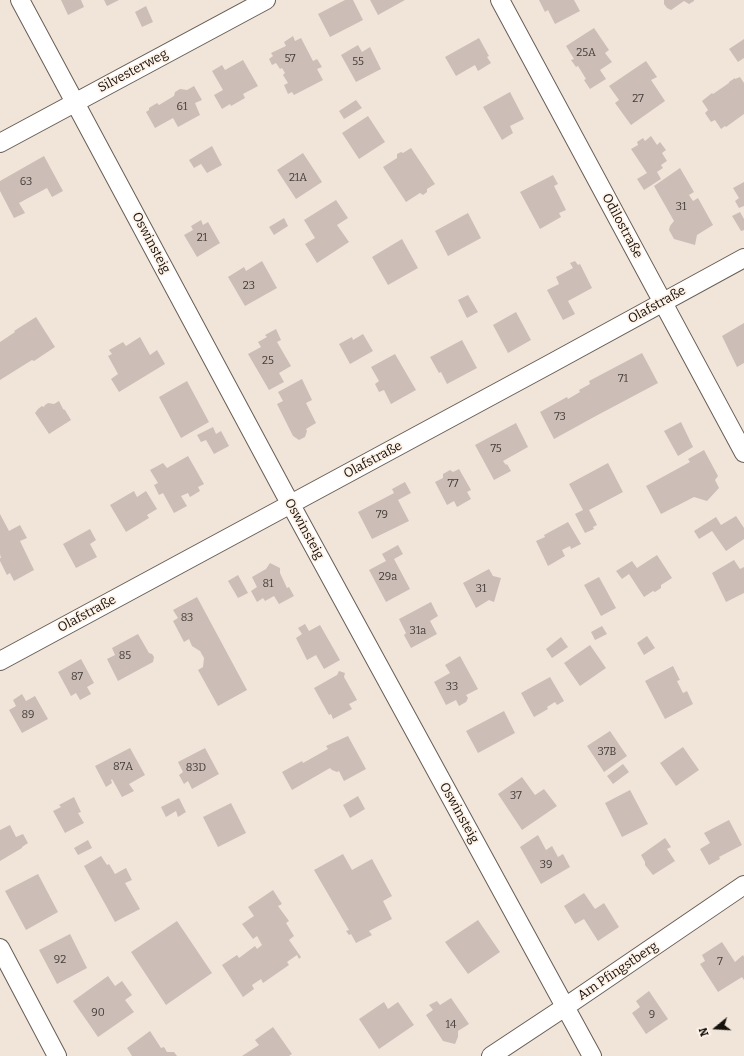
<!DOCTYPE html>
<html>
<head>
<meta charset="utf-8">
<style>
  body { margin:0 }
  #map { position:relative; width:744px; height:1056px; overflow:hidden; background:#f1e5da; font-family:Bitter,serif }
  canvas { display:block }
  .north { position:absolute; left:696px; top:1008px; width:40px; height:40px; -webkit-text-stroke:3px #fff2e7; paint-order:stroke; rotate:252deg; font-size:11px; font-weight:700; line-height:16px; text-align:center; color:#15110d }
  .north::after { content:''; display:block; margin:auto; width:14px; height:18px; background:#15110d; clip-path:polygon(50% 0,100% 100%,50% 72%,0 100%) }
</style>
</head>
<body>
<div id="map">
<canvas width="744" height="1056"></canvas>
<div class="north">N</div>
</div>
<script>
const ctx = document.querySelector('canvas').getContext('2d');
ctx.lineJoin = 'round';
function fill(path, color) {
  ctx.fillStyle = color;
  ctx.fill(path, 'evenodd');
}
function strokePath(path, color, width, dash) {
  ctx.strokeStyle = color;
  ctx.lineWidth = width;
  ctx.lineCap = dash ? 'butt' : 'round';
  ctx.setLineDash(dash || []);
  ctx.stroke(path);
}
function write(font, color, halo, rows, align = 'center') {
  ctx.font = font + ' Bitter,serif';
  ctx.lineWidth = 3.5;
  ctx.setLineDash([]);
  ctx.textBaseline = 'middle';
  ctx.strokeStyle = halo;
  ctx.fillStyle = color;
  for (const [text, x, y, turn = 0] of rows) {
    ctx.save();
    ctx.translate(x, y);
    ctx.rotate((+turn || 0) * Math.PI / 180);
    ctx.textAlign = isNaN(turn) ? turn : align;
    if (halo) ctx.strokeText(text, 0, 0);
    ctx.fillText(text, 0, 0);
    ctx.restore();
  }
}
fill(new Path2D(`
  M 61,0 L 81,0 L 84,7 L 68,15 Z
  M 104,0 L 119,0 L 107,6 Z
  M 345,0 L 353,0 L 363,20 L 330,37 L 318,14 Z
  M 370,0 L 405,0 L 378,15 Z
  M 539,0 L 574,0 L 580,11 L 555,24 L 548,10 L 545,12 Z
  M 664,0 L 694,0 L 694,1 L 689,4 L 684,1 L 671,10 L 667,8 L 664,4 Z
  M 146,6 L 153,22 L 142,27 L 135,12 Z
  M 594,28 L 609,50 L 605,53 L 612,62 L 600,70 L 606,79 L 590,89 L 584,80 L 586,79 L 578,66 L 576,67 L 571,60 L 574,59 L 566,46 Z
  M 293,36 L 295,41 L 301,38 L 313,61 L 317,59 L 322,67 L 317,69 L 323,80 L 294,95 L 292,92 L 288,94 L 284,85 L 288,83 L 283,75 L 285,73 L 282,68 L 280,69 L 276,63 L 272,65 L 269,59 L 273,56 L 271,53 L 286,46 L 284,42 Z
  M 479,38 L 489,56 L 487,57 L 491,63 L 478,71 L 475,65 L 456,76 L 445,57 Z
  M 744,39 L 744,58 L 738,62 L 729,49 Z
  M 358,45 L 362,52 L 370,47 L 381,69 L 356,82 L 341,55 Z
  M 243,60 L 258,86 L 243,94 L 245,98 L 231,106 L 230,104 L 222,109 L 214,95 L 223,90 L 212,71 L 222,65 L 225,70 Z
  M 646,61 L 657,77 L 651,80 L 665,101 L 631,125 L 615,103 L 619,100 L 609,86 Z
  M 740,77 L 744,83 L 744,114 L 726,127 L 725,126 L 721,129 L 715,120 L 711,122 L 705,113 L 708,110 L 702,101 L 712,93 L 713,94 L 729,83 L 729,82 L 735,78 L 735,79 Z
  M 194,86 L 202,100 L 195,103 L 200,115 L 178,127 L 173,118 L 155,128 L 146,112 L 149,110 L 149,108 L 157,103 L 159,105 L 174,96 L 175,92 L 180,89 L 187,90 Z
  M 510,92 L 524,119 L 510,126 L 513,133 L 502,140 L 483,107 Z
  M 356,100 L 362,108 L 344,119 L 339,111 Z
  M 368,116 L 385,142 L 359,159 L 342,133 Z
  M 651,136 L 657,145 L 660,142 L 666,150 L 662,153 L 667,161 L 661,165 L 663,168 L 657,172 L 661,179 L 644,190 L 637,179 L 647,173 L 631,149 L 638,145 L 637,142 L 643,138 L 645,141 Z
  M 212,146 L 222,165 L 207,173 L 201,164 L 194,168 L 189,160 Z
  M 411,148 L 435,184 L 427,189 L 427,192 L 423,195 L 420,193 L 406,202 L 383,167 L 397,158 L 397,154 L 401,152 L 403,153 Z
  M 303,153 L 322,182 L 296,199 L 277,170 Z
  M 44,156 L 63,191 L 52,197 L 47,188 L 19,203 L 25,213 L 14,218 L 0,191 L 0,181 Z
  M 680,168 L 694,192 L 689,195 L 693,201 L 698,198 L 713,225 L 697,235 L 695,245 L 674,239 L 669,230 L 670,226 L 674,221 L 654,186 Z
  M 553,175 L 558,184 L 554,186 L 566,210 L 559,213 L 561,217 L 540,229 L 520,192 Z
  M 744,182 L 744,206 L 739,208 L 735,201 L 739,198 L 733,188 Z
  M 336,200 L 348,218 L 337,225 L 349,242 L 317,263 L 305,244 L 315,238 L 304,220 Z
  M 740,212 L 744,219 L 744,230 L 741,231 L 732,216 Z
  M 468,213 L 481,238 L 448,256 L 435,231 Z
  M 284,218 L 288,226 L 274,235 L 269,227 Z
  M 201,220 L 203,225 L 208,222 L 220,243 L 197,257 L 184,235 L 193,230 L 191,226 Z
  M 402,239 L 418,268 L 388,285 L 372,257 Z
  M 262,261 L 277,288 L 245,306 L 228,277 L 244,267 L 246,271 Z
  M 575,261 L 578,265 L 580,264 L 592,288 L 568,301 L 575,314 L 563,320 L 547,290 L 559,284 L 556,277 L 573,268 L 570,263 Z
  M 468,295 L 478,312 L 467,318 L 458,300 Z
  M 516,312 L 531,340 L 508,353 L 493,325 Z
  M 36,317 L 55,347 L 34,361 L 32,360 L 0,380 L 0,342 L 15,332 L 14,331 Z
  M 744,323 L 744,363 L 737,367 L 722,336 Z
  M 276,329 L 281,340 L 277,342 L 291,366 L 279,373 L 284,382 L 269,390 L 248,354 L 261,347 L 258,342 L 267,337 L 265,335 Z
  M 363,334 L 373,351 L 350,364 L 339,344 L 352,337 L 353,340 Z
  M 140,337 L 150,355 L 157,350 L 165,364 L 119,392 L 111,379 L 118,374 L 108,356 L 112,354 L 109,350 L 123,342 L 126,346 Z
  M 462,340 L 477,368 L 447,384 L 441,372 L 439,373 L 430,357 Z
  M 642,353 L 658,383 L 594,417 L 554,439 L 540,412 L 567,397 L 568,399 L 580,392 L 579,390 L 590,384 L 589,381 Z
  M 395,354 L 416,390 L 391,404 L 384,390 L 379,392 L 375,384 L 379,381 L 371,367 Z
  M 302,379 L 312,400 L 306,403 L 316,423 L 306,429 L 307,431 L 305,437 L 299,440 L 293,436 L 277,404 L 283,401 L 278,392 Z
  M 187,381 L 209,422 L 181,438 L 159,397 Z
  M 59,401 L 63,409 L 65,410 L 71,420 L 49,434 L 35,413 L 38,409 L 42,406 L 44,407 L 45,405 L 48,403 L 54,404 Z
  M 681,422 L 693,447 L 678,456 L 664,431 Z
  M 516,423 L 528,447 L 503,461 L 506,465 L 507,464 L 511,471 L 494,480 L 475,445 Z
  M 213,427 L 216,434 L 221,431 L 229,446 L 214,454 L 206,440 L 201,442 L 197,435 Z
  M 704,450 L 718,476 L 715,480 L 719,488 L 707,501 L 694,497 L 661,514 L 646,486 L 690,462 L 688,459 Z
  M 188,456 L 204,484 L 198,487 L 200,491 L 190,497 L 188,493 L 181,496 L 187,506 L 174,513 L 163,493 L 159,495 L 154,485 L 158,483 L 150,470 L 163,463 L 167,468 Z
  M 608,463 L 623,492 L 589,510 L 597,525 L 593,527 L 594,529 L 585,533 L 575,514 L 583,510 L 569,484 Z
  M 459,469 L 471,490 L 467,492 L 471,499 L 457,507 L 454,501 L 447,505 L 435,482 L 443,478 L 443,474 L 450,470 L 453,472 Z
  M 405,482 L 411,493 L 398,500 L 409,521 L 372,539 L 358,512 L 394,493 L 392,489 Z
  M 134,491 L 137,497 L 146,491 L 157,509 L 147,515 L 149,518 L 126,532 L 110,505 Z
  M 0,514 L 9,531 L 20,525 L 27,538 L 20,541 L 34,570 L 14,581 L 10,573 L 7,575 L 0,561 L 0,558 L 1,558 L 0,554 Z
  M 736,516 L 744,528 L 744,539 L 726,551 L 712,531 L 699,539 L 694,531 L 716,517 L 721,525 Z
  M 568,522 L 581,544 L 571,549 L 570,546 L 562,550 L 565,556 L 548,566 L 536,541 L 545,537 L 544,535 Z
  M 90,529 L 96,540 L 90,544 L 97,557 L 76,568 L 63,544 Z
  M 398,545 L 403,554 L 394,559 L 410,589 L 386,602 L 369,570 L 386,561 L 382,554 Z
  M 657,555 L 672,578 L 661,585 L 661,588 L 655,592 L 653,591 L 644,597 L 629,574 L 622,579 L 616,571 L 632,561 L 637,568 Z
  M 734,560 L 740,569 L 744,567 L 744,593 L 726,602 L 712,573 Z
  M 270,563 L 280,568 L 280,573 L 287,588 L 289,587 L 294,596 L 279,604 L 274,596 L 265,601 L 263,598 L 257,602 L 251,591 L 257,587 L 252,577 L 266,569 Z
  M 489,569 L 493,576 L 501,578 L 494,602 L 489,600 L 476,608 L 463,583 Z
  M 238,575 L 248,593 L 238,598 L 228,581 Z
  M 599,577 L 616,608 L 601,616 L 584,585 Z
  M 197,597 L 247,690 L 218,706 L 198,670 L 203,667 L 204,658 L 200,651 L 192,646 L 189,639 L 184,642 L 173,621 L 178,618 L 173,610 Z
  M 431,602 L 438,616 L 430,621 L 437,634 L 411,648 L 404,635 L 406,633 L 399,619 Z
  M 305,624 L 309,631 L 320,625 L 340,660 L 324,669 L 316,655 L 307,660 L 296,638 L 302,634 L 298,628 Z
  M 602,626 L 607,634 L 595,640 L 591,632 Z
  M 138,634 L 149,653 L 152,654 L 154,657 L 153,662 L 118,681 L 107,659 L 115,655 L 112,648 Z
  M 647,636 L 655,648 L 644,655 L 637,643 Z
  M 561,637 L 568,647 L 552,658 L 546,649 Z
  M 590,645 L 606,668 L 580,686 L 564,663 Z
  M 460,656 L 478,689 L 466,695 L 468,698 L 466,702 L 459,706 L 456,700 L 446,705 L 434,682 L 450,673 L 445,665 Z
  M 81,659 L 94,683 L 87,687 L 91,694 L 80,700 L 76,693 L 71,696 L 58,672 Z
  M 673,666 L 680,680 L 677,681 L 683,693 L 687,691 L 693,704 L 665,719 L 645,681 Z
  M 339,671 L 345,673 L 344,677 L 357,700 L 349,704 L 352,709 L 333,719 L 331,714 L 329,715 L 314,688 L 337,675 Z
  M 550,677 L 564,701 L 557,705 L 555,702 L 547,707 L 548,709 L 534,717 L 521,693 Z
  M 22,694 L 26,701 L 35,696 L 48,719 L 22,733 L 9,710 L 16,706 L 13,700 Z
  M 504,711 L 515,733 L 478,753 L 466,731 Z
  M 610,731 L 627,756 L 604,772 L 587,746 Z
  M 348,736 L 366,769 L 344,781 L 339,771 L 337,772 L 332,770 L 330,768 L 292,790 L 282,772 L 302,761 L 303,763 L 328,749 L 326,746 Z
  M 683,747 L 699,770 L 676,786 L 660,763 Z
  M 130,748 L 145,775 L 129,784 L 134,791 L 122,797 L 112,779 L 111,780 L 112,783 L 106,787 L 95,766 Z
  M 205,748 L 219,774 L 192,789 L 188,781 L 184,784 L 179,775 L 183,772 L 178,762 Z
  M 623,764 L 629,772 L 613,784 L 607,776 Z
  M 522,777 L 535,795 L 544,789 L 557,806 L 522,830 L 498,794 Z
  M 630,790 L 648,824 L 622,837 L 605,803 Z
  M 358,796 L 365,809 L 350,818 L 343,805 Z
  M 74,797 L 81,812 L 78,813 L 84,823 L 65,833 L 53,811 L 61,807 L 59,805 Z
  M 179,798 L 186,812 L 178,817 L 176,811 L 166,817 L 161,807 Z
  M 231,803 L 246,833 L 218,847 L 203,817 Z
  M 729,820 L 742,845 L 719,857 L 720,859 L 709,865 L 700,849 L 710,843 L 704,833 Z
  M 10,825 L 16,837 L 23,834 L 28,843 L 22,847 L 22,848 L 0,861 L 0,830 Z
  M 538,835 L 546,850 L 552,846 L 558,857 L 563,854 L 570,867 L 541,884 L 520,847 Z
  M 665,838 L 671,847 L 667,849 L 675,861 L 653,875 L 645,865 L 645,862 L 641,855 Z
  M 88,840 L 92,848 L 78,855 L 74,848 Z
  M 343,854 L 352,870 L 372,859 L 392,896 L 383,901 L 392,919 L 369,931 L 372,935 L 356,943 L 351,934 L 349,935 L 346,931 L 349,930 L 314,870 Z
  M 101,856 L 107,865 L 109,864 L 115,874 L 126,868 L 132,880 L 125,883 L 140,909 L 115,922 L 84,866 Z
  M 38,874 L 58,912 L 26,930 L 5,891 Z
  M 273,890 L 282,904 L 278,906 L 289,921 L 286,923 L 294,936 L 289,940 L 301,957 L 299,959 L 297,955 L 287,962 L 289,965 L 263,983 L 261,979 L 252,985 L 254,989 L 243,997 L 222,965 L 237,955 L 239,958 L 255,946 L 257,949 L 262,945 L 257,936 L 253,939 L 242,924 L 254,916 L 248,907 Z
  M 584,893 L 595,909 L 604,903 L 619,927 L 598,941 L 584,919 L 575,924 L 564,906 Z
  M 478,920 L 500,952 L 468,974 L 445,942 Z
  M 177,921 L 212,973 L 166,1005 L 131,952 Z
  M 70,934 L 87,968 L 57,984 L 39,950 Z
  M 722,942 L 735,962 L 743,955 L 744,957 L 744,980 L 742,977 L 718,992 L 700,964 L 705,961 L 702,955 Z
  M 108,976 L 115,986 L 122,981 L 132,995 L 125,1000 L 134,1012 L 98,1037 L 73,1001 Z
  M 649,991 L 668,1019 L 646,1034 L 632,1013 L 640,1007 L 636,1001 Z
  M 451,998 L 469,1024 L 458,1031 L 458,1037 L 455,1044 L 443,1041 L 426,1015 L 433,1010 L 429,1005 L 437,1001 L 440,1005 Z
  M 384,1002 L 388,1009 L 398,1002 L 414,1025 L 379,1049 L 359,1019 Z
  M 273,1027 L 292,1054 L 289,1056 L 242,1056 L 259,1045 L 255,1040 Z
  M 150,1031 L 161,1048 L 164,1047 L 167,1052 L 174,1052 L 177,1056 L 132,1056 L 127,1048 Z`), '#ccbdb7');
const minor = new Path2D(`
  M 20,0 L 285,494 L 592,1056
  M 500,0 L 744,453
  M 0,143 L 266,0
  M 0,661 L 550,364 L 744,258
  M 0,948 L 57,1056
  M 491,1056 L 565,1007 L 744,885`);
strokePath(minor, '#675d54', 20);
strokePath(minor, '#fff', 18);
write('11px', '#433c38', null, [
  ["25A",586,53],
  ["57",290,59],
  ["55",358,62],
  ["27",638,99],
  ["61",182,107],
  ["21A",298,178],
  ["63",26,182],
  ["31",681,207],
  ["21",202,238],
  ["23",249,286],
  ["25",268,361],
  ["71",623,379],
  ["73",560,417],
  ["75",496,449],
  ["77",453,484],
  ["79",382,515],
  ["29a",388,577],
  ["81",268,584],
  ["31",481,589],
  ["83",187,618],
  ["31a",418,631],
  ["85",125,656],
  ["87",77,677],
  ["33",452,687],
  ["89",28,715],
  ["37B",607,752],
  ["87A",123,767],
  ["83D",196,768],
  ["37",516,796],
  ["39",546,865],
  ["92",60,960],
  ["7",720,962],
  ["90",98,1013],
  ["9",652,1015],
  ["14",451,1025]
]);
write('13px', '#15110d', '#fff2e7', [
  ["Silvesterweg",133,71,-28],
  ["Odilostraße",622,226,62],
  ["Oswinsteig",151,243,62],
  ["Olafstraße",657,305,-29],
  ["Olafstraße",373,460,-28],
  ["Oswinsteig",304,529,61],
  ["Olafstraße",87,614,-28],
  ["Oswinsteig",459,813,61],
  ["Am Pfingstberg",618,971,-34]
]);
</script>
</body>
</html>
